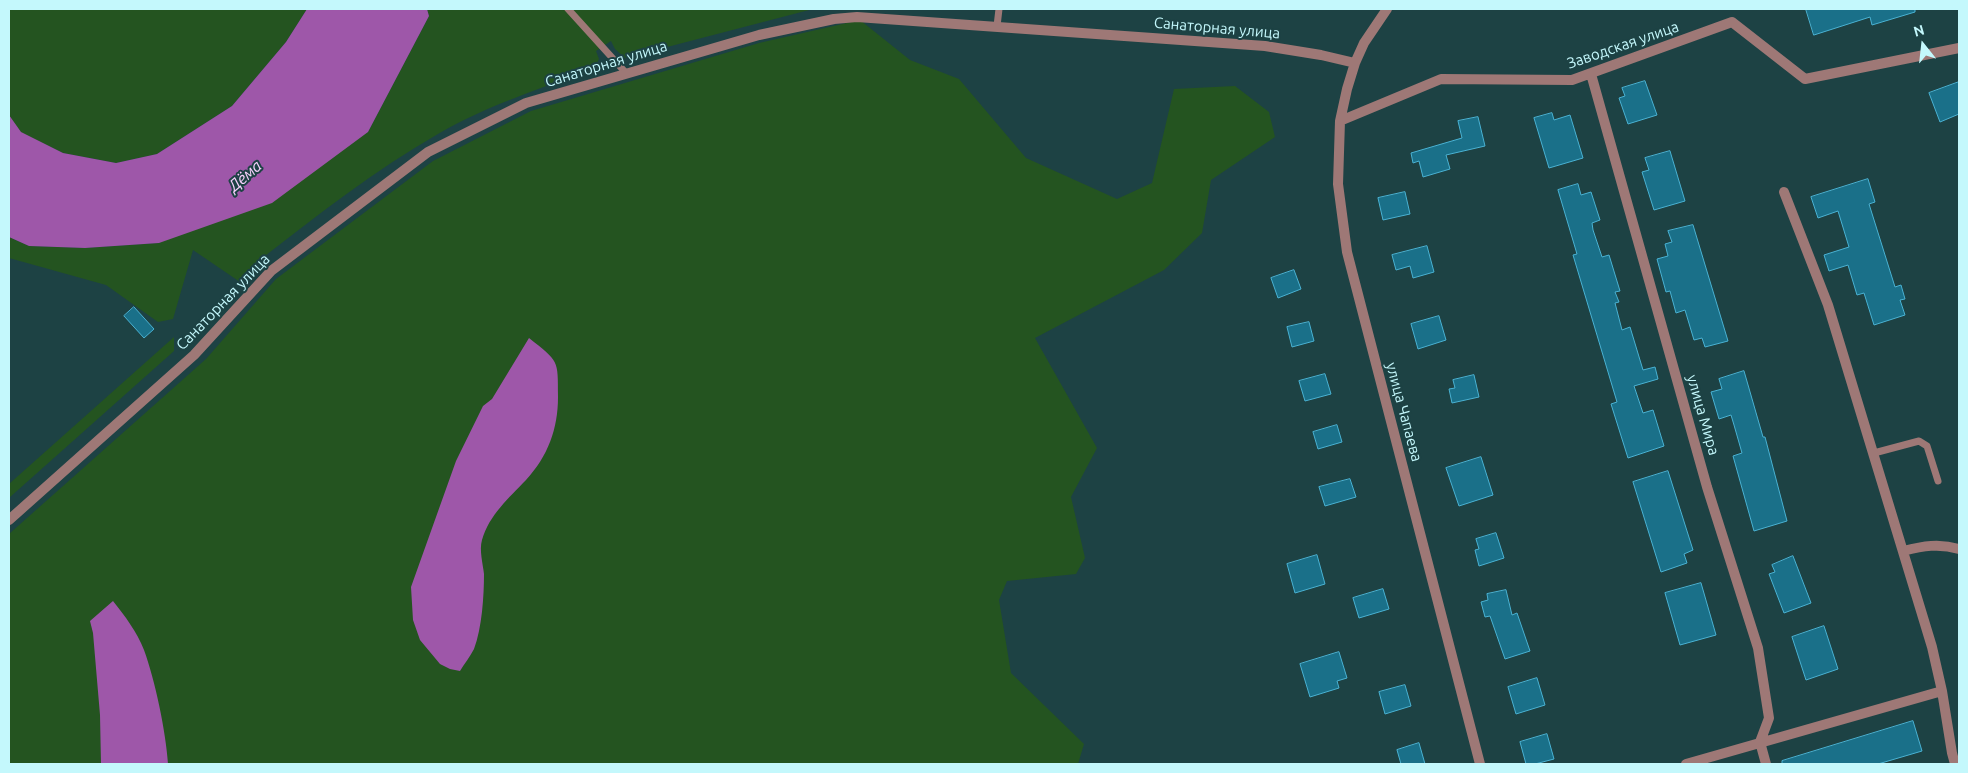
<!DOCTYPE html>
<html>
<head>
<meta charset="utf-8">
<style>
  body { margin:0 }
  #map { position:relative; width:1968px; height:773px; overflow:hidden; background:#1d4244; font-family:Ubuntu,sans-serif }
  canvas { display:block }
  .frame { position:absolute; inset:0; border:10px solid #c4f8fc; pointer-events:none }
  .north { position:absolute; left:1898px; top:20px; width:50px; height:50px; -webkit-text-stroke:4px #1d4244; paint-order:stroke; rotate:344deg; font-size:14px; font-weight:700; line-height:20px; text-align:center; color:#c4f8fc }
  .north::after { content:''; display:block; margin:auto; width:18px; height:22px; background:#c4f8fc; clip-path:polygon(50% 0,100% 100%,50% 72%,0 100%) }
</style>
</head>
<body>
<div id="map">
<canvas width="1968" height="773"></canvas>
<div class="frame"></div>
<div class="north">N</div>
</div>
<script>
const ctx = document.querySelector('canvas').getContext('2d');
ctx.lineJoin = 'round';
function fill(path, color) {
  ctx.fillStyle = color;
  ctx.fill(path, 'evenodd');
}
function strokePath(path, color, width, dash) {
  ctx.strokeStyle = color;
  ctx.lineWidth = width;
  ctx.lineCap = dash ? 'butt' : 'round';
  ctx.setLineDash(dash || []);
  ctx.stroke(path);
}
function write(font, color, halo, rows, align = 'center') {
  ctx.font = font + ' Ubuntu,sans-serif';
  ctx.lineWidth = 4;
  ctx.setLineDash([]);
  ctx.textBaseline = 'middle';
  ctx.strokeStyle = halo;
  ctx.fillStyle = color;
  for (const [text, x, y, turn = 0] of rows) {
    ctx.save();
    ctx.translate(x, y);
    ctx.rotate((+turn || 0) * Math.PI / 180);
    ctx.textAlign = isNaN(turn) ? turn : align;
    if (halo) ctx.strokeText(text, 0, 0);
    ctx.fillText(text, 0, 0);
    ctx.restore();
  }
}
fill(new Path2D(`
  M 9,9 L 307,9 L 286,42 L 232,106 L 157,154 L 116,163 L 63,153 L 20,132 L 9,115 Z
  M 427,9 L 813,9 L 625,58 L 615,49 L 611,41 L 596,51 L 599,59 L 595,67 C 542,89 487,105 438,134 C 375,170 318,215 261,259 L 251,268 L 240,282 L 193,250 L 173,319 L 158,322 L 106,285 L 9,258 L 9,237 L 29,246 L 85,248 L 159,243 L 368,132 L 429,16 Z
  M 860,20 L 910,60 L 959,79 L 1026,158 L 1117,199 L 1152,183 L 1174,89 L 1235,86 L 1269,112 L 1275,137 L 1211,180 L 1202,233 L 1164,270 L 1035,338 L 1097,448 L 1071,497 L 1085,558 L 1076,574 L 1007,581 L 999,600 L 1011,673 L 1084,744 L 1078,764 L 9,764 L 9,534 L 206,359 L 276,279 L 433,161 L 531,111 L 759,43 Z
  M 174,337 L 174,351 L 9,498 L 9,484 Z`), '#245420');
fill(new Path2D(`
  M 307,9 L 427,9 L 429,16 L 368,132 L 272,203 L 159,243 L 85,248 L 29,246 L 9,237 L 9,115 L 21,132 L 63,153 L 116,163 L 157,154 L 232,106 L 286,42 Z
  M 529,338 C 559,362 558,359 558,397 C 558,429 548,456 526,480 C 509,498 489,515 482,540 C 479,550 483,564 484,574 C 484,596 482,628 474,649 C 470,657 464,664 460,671 L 450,669 L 440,664 L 420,640 L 413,620 L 411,587 L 456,461 L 483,406 L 492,399 Z
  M 113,601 C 125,616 137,632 144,650 C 155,680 166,732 168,764 L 101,764 L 100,715 L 93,633 L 90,621 Z`), '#9e57a9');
const building = new Path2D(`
  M 1806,9 L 1915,9 L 1915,12 L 1872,25 L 1870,17 L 1814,35 Z
  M 1645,81 L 1657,115 L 1628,124 L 1619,98 L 1625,96 L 1622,88 Z
  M 1959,82 L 1959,114 L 1940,122 L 1929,93 Z
  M 1552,113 L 1554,120 L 1570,115 L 1583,158 L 1549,168 L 1534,118 Z
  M 1478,117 L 1485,146 L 1446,155 L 1450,169 L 1423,177 L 1419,161 L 1413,163 L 1411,153 L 1462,138 L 1458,121 Z
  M 1670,151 L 1685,201 L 1654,210 L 1642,172 L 1649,170 L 1645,158 Z
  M 1868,179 L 1875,202 L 1869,204 L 1895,287 L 1901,285 L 1905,299 L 1900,300 L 1905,315 L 1874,325 L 1864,293 L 1857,295 L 1848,265 L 1829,271 L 1824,255 L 1849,247 L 1838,211 L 1818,218 L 1811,197 Z
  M 1578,184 L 1581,195 L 1591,192 L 1600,220 L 1592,223 L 1593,230 L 1602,257 L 1609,255 L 1620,291 L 1615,292 L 1619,302 L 1615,303 L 1622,330 L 1630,327 L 1643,370 L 1655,367 L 1658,379 L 1634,386 L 1643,413 L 1653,410 L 1664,446 L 1628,458 L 1611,404 L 1617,402 L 1573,255 L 1577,254 L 1558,190 Z
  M 1405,192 L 1410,214 L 1383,220 L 1378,198 Z
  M 1693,225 L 1728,341 L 1705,347 L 1702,338 L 1694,340 L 1685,310 L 1676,313 L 1670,291 L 1666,292 L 1657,259 L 1668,256 L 1665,244 L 1672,242 L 1668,231 Z
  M 1427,246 L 1434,272 L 1413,278 L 1410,266 L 1396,270 L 1392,255 Z
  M 1294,270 L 1301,289 L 1278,298 L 1271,278 Z
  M 134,307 L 154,329 L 144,338 L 124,316 Z
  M 1439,316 L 1446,340 L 1418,349 L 1411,324 Z
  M 1309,322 L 1314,341 L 1292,347 L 1287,327 Z
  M 1744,371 L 1763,437 L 1765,437 L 1787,521 L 1754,531 L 1733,456 L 1742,453 L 1734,425 L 1731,415 L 1719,419 L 1711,392 L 1722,389 L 1719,379 Z
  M 1325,374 L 1331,394 L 1305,401 L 1299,381 Z
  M 1474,375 L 1479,397 L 1452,403 L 1449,389 L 1455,388 L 1453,380 Z
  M 1337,425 L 1342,442 L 1318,449 L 1313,432 Z
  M 1481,457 L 1493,495 L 1459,506 L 1446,468 Z
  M 1668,471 L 1693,550 L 1684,554 L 1687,563 L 1661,572 L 1633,482 Z
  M 1350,479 L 1356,497 L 1325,506 L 1319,487 Z
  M 1496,533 L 1504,558 L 1479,566 L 1475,550 L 1479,549 L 1476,539 Z
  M 1317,555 L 1325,584 L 1295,593 L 1287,564 Z
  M 1793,556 L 1811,603 L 1784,613 L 1769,574 L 1775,572 L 1772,565 Z
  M 1701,583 L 1716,635 L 1680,645 L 1665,593 Z
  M 1383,589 L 1389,609 L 1359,618 L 1353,598 Z
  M 1506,590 L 1512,615 L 1517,613 L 1530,651 L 1505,659 L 1490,616 L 1485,617 L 1481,602 L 1488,600 L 1487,594 Z
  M 1824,626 L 1838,669 L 1806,680 L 1792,637 Z
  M 1339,652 L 1347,678 L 1337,681 L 1339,688 L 1310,697 L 1300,664 Z
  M 1537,678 L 1545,705 L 1516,714 L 1508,687 Z
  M 1405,685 L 1411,706 L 1385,714 L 1379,692 Z
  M 1913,721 L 1922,751 L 1878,764 L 1782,764 L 1782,761 Z
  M 1547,734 L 1554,759 L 1535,764 L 1526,764 L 1520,742 Z
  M 1419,743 L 1425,764 L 1401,764 L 1397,750 Z`);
fill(building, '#1a7089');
strokePath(building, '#4ab2d3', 1);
strokePath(new Path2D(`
  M 568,9 L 626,73
  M 997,26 L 999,9
  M 1874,453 L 1919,441 L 1927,446 L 1938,481`), '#9e7876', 7);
strokePath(new Path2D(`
  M 1387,9 L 1364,43 L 1355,63 L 1347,89 L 1340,121 L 1338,184 L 1347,252 L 1480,764
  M 1591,74 L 1707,487 L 1758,648 L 1769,718 L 1760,742 L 1766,764
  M 1340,121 L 1441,79 L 1572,80 L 1732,22 L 1805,79 L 1959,48
  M 1784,192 L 1828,305 L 1932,647 L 1942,691 L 1952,753 L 1955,764
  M 9,520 L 194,355 L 271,271 L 428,152 L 526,103 L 759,35 L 834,19 L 857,17 L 1265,46 L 1321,55 L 1355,63
  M 1903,551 C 1923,546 1939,543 1959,549
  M 1686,764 L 1942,691`), '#9e7876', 10);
write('15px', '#c4f8fc', '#1d4244', [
  ["Санаторная улица",1217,28,5],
  ["Заводская улица",1623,45,-19],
  ["Санаторная улица",606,64,-17],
  ["Санаторная улица",223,302,-46],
  ["улица Чапаева",1404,412,75],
  ["улица Мира",1703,415,74]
]);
write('italic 16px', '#f8d2fd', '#1d4244', [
  ["Дёма",245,176,-41]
]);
</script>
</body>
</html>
